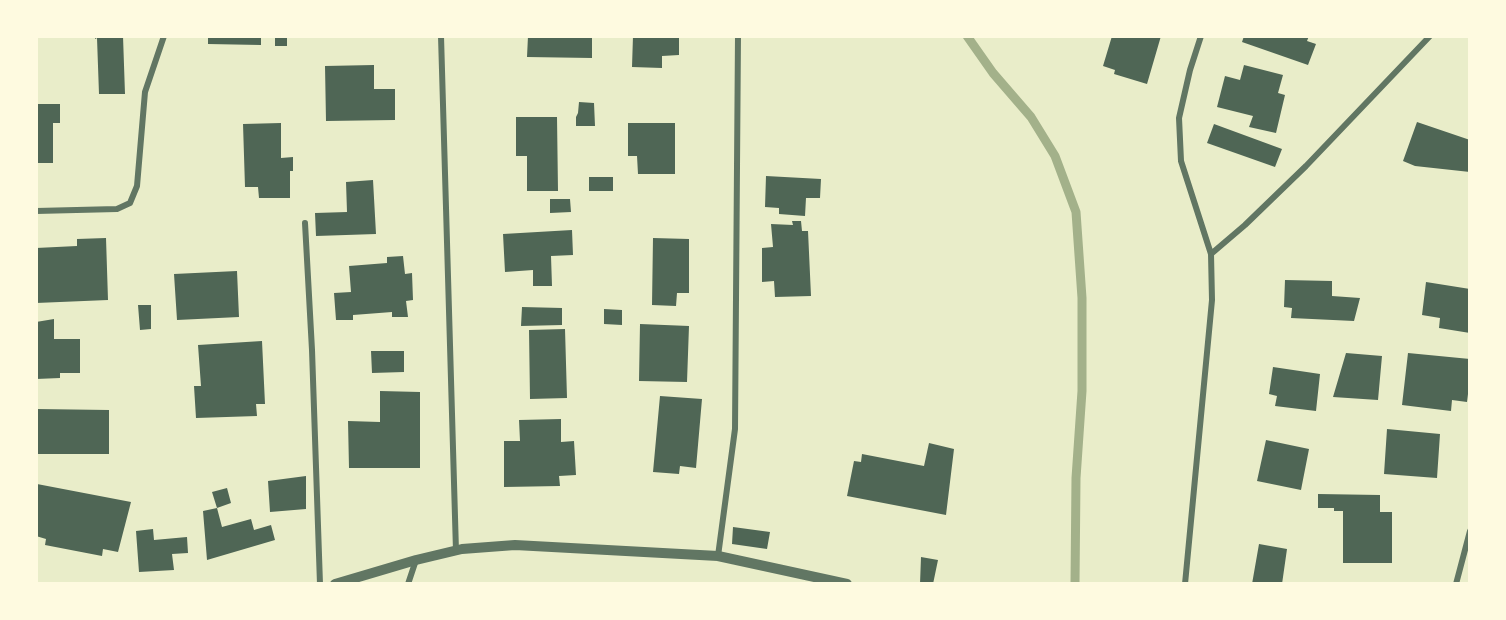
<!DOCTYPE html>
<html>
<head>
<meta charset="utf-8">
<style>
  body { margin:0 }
  #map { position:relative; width:1506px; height:620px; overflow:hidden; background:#e9edc9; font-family:Arial,sans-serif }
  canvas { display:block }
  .frame { position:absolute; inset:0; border:38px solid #fefae0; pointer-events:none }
</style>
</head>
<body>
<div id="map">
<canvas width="1506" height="620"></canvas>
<div class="frame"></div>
</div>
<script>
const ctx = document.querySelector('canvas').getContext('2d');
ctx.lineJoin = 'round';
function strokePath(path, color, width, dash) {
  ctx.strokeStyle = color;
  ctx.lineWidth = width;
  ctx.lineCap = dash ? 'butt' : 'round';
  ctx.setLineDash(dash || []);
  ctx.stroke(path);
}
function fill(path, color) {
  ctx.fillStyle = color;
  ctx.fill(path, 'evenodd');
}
strokePath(new Path2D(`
  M 967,36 L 993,73 L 1031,117 L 1055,156 L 1076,212 L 1082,298 L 1082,391 L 1076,478 L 1075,584`), '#a3b18a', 9);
fill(new Path2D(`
  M 95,36 L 123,36 L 125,94 L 99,94 L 97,38 L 95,39 Z
  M 208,36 L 261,36 L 261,45 L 208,44 Z
  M 275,36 L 287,36 L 287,46 L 275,46 Z
  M 528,36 L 592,36 L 592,58 L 527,57 Z
  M 633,36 L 679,36 L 679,55 L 662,56 L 662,68 L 632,67 Z
  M 1112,36 L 1161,36 L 1147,84 L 1114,74 L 1115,70 L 1103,66 Z
  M 1244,36 L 1309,36 L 1307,41 L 1316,44 L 1308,65 L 1242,42 Z
  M 374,65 L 374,89 L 395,89 L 395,120 L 326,121 L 325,66 Z
  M 1244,65 L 1283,75 L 1278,93 L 1285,95 L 1276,133 L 1249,127 L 1253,116 L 1217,107 L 1225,76 L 1240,80 Z
  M 579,102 L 594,103 L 595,126 L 576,126 L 576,117 L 578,113 Z
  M 36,104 L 60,104 L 60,123 L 53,123 L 53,163 L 36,163 Z
  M 516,117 L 557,117 L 558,191 L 527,191 L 527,156 L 516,156 Z
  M 1417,122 L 1470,140 L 1470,172 L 1415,166 L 1403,161 Z
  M 281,123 L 281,158 L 293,157 L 293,171 L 290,171 L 290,198 L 259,198 L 258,187 L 245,187 L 243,124 Z
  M 628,123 L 675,123 L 675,174 L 638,174 L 637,156 L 628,156 Z
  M 1214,124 L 1282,149 L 1275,167 L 1207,143 Z
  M 766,176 L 821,179 L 820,198 L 806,198 L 805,216 L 779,214 L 779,208 L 765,207 Z
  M 589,177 L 613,177 L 613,191 L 589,191 Z
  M 373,180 L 376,234 L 316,236 L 315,213 L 347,212 L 346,182 Z
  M 550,199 L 570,199 L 571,212 L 550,213 Z
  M 792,221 L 801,221 L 802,231 L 808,231 L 811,296 L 775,297 L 774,281 L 762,282 L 762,248 L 773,247 L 771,224 L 793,225 Z
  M 572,230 L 573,255 L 551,256 L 552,286 L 533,286 L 533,270 L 505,272 L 503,234 Z
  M 106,238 L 108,300 L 36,303 L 36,248 L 77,246 L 77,239 Z
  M 653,238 L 689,239 L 689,293 L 677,293 L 676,306 L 652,305 Z
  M 403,256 L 405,274 L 412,273 L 413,300 L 406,301 L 408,317 L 392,317 L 392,312 L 353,315 L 353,320 L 336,320 L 334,293 L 351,292 L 349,266 L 387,263 L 387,257 Z
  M 237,271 L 239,317 L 177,320 L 174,274 Z
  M 1285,280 L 1332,281 L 1332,296 L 1360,298 L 1354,321 L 1291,318 L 1292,308 L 1284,307 Z
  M 1426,282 L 1470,289 L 1470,333 L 1439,328 L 1440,318 L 1422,315 Z
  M 138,305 L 151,305 L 151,329 L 140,330 Z
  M 522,307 L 562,308 L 562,325 L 521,326 Z
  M 604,309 L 622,310 L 622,325 L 604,324 Z
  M 54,319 L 54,339 L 80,339 L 80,373 L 60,373 L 60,378 L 36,379 L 36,322 Z
  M 640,324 L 689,326 L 687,382 L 639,381 Z
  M 565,329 L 567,398 L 530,399 L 529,330 Z
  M 262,341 L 265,404 L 256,404 L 257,416 L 196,418 L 194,386 L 201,386 L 198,345 Z
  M 371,351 L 404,351 L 404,372 L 372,373 Z
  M 1346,353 L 1382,356 L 1378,400 L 1333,397 Z
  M 1408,353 L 1470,359 L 1470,378 L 1467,402 L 1452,400 L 1451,411 L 1402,405 Z
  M 1273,367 L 1320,374 L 1316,411 L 1275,406 L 1277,396 L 1269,394 Z
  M 380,391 L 420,392 L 420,468 L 349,468 L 348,421 L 380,422 Z
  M 660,396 L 702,399 L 696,468 L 680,466 L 679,474 L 653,472 Z
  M 36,409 L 109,410 L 109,454 L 36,454 Z
  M 561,419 L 561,442 L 574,441 L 576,475 L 559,476 L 560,486 L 504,487 L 504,441 L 520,441 L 519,420 Z
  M 1387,429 L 1440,434 L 1437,478 L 1384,474 Z
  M 1266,440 L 1309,449 L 1301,490 L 1257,481 Z
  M 929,443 L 954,449 L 946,515 L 847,496 L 854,461 L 861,462 L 862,454 L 924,466 Z
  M 306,476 L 306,509 L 270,512 L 268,481 Z
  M 37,484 L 131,502 L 118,552 L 103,549 L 102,556 L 45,545 L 46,539 L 36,536 Z
  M 227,488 L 231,503 L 217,508 L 212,492 Z
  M 1318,494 L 1380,495 L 1380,512 L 1392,512 L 1392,563 L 1343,563 L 1343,511 L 1334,511 L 1334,508 L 1318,508 Z
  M 217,508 L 222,527 L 251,519 L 254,530 L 271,525 L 275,540 L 207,560 L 203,511 Z
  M 733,527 L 770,532 L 767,549 L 732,544 Z
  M 153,529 L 154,540 L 187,537 L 188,553 L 172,554 L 174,570 L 139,572 L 136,531 Z
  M 1259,544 L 1287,549 L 1282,584 L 1252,584 Z
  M 921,557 L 938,560 L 933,584 L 920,584 Z`), '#4f6655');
strokePath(new Path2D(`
  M 441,36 L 456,551
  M 36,211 L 117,209 L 130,203 L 137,186 L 145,92 L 164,36
  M 305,223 L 312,350 L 320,584
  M 1211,254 L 1245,225 L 1306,166 L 1430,36
  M 718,556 L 735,429 L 738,36
  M 408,584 L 416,560
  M 1185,584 L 1212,300 L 1211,254 L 1181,161 L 1179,118 L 1190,70 L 1201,36
  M 1456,584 L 1470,531`), '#617663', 6);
strokePath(new Path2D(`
  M 335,584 L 416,560 L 462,549 L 515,545 L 718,556 L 847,584`), '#617663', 10);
</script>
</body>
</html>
